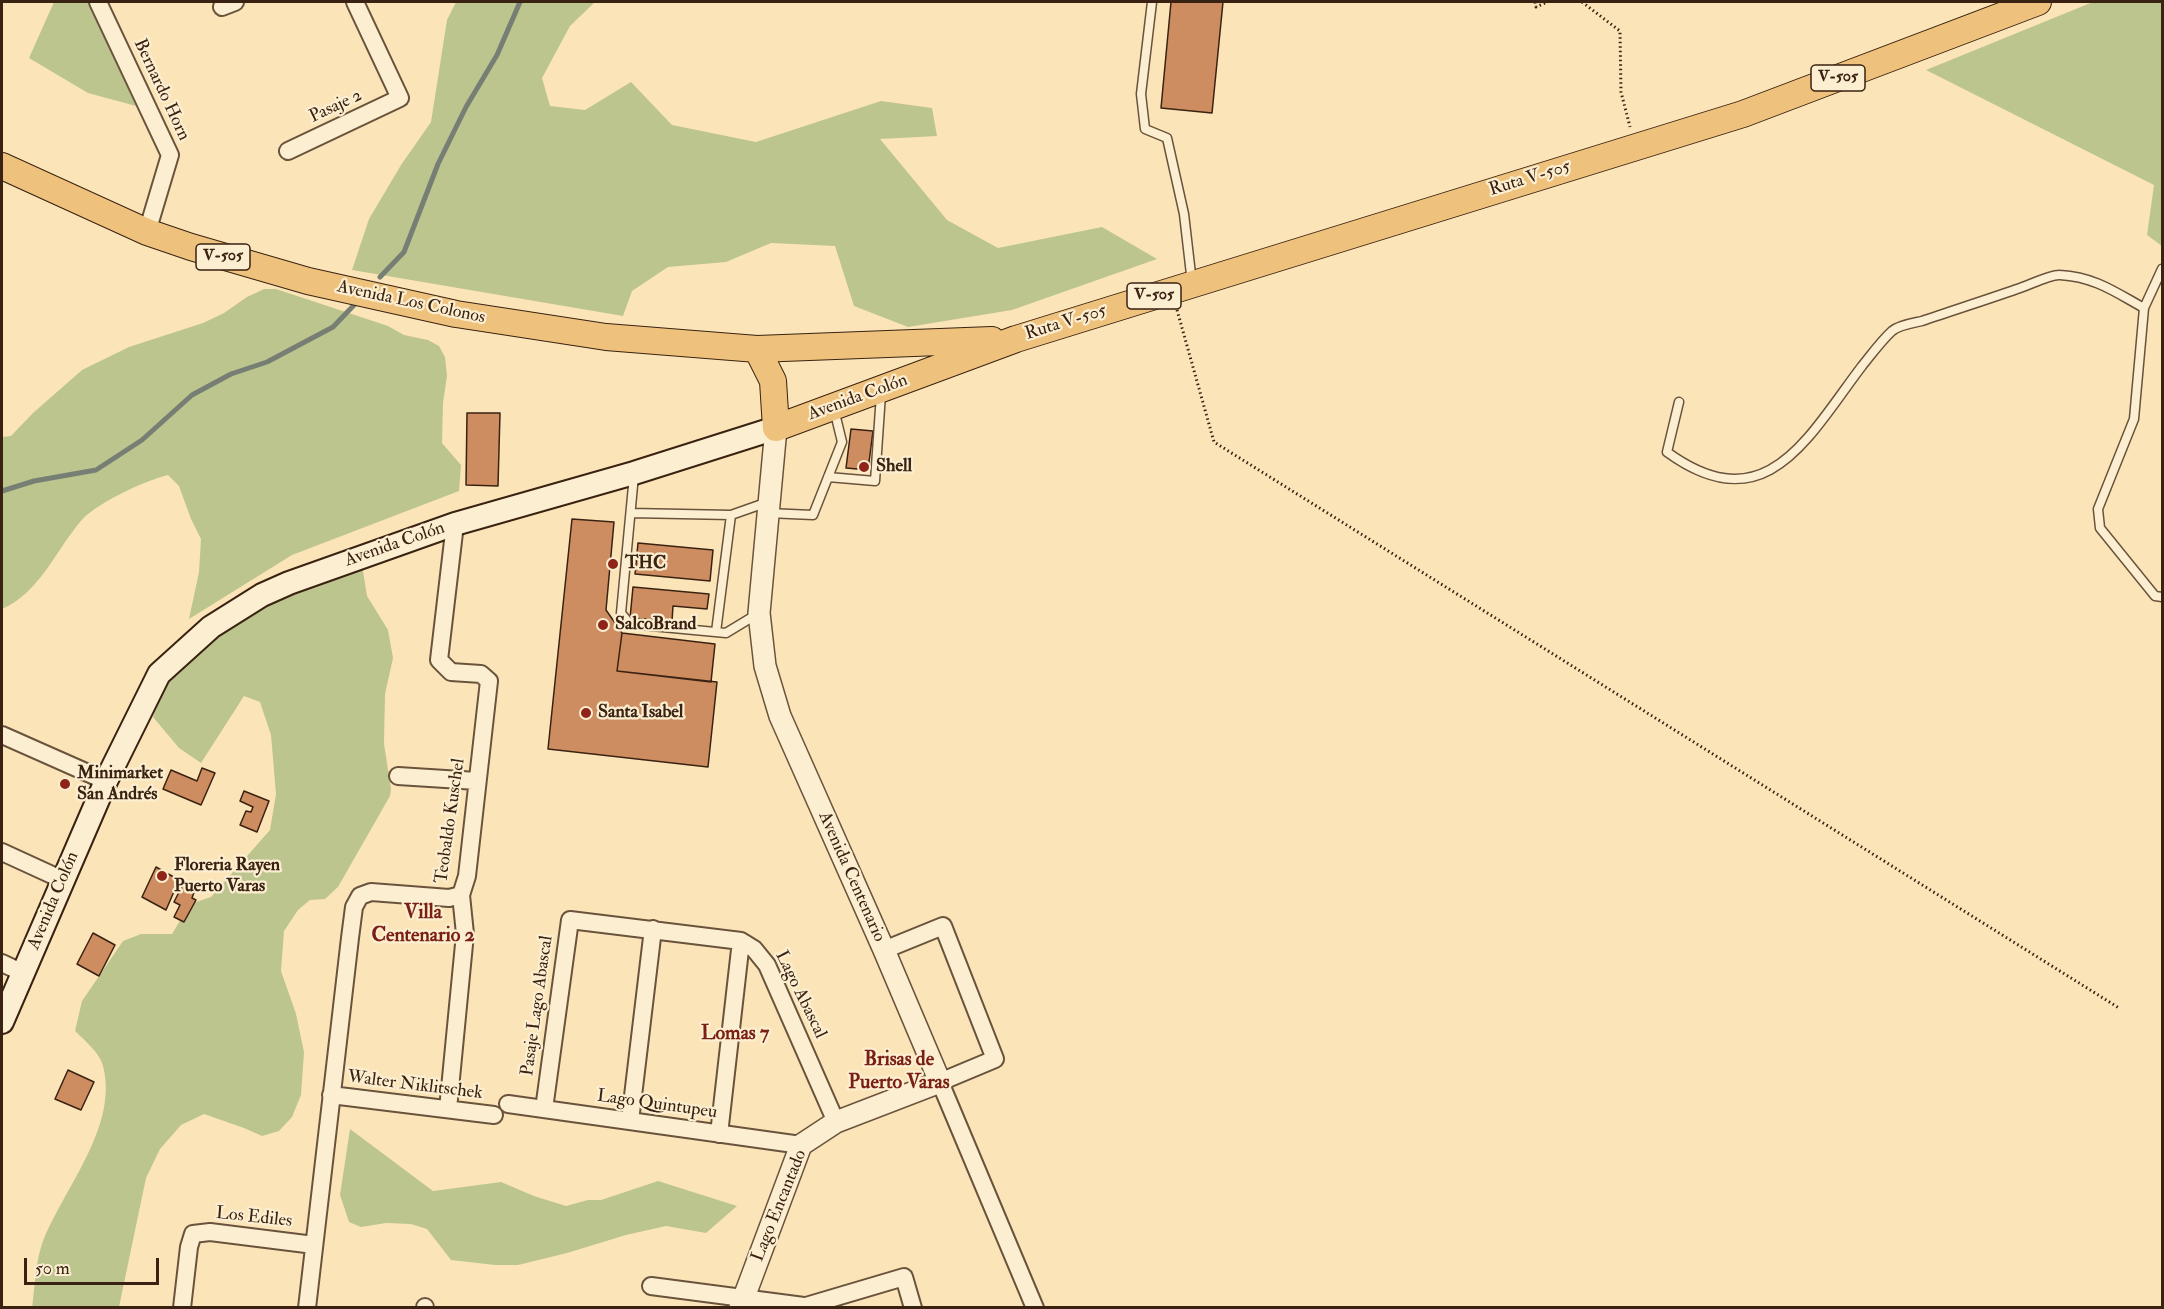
<!DOCTYPE html>
<html>
<head>
<meta charset="utf-8">
<style>
  body { margin:0 }
  #map { position:relative; width:2164px; height:1309px; overflow:hidden; background:#fbe5b8; font-family:"IM FELL Double Pica",serif }
  canvas { display:block }
  .frame { position:absolute; inset:0; border:3px solid #3a2212; pointer-events:none }
  .scale { position:absolute; left:24px; top:1258px; width:135px; height:27px; box-sizing:border-box; border:3px solid #3a2212; border-top:0; padding-left:8px; font-size:18px; line-height:21px; white-space:nowrap; color:#3a2212; -webkit-text-stroke:4px #fceed1; paint-order:stroke }
</style>
</head>
<body>
<div id="map">
<canvas width="2164" height="1309"></canvas>
<div class="frame"></div>
<div class="scale">50 m</div>
</div>
<script>
const ctx = document.querySelector('canvas').getContext('2d');
ctx.lineJoin = 'round';
function fill(path, color) {
  ctx.fillStyle = color;
  ctx.fill(path, 'evenodd');
}
function strokePath(path, color, width, dash) {
  ctx.strokeStyle = color;
  ctx.lineWidth = width;
  ctx.lineCap = dash ? 'butt' : 'round';
  ctx.setLineDash(dash || []);
  ctx.stroke(path);
}
function write(font, color, halo, rows, align = 'center') {
  ctx.font = font + ' "IM FELL Double Pica",serif';
  ctx.lineWidth = 4.5;
  ctx.setLineDash([]);
  ctx.textBaseline = 'middle';
  ctx.strokeStyle = halo;
  ctx.fillStyle = color;
  for (const [text, x, y, turn = 0] of rows) {
    ctx.save();
    ctx.translate(x, y);
    ctx.rotate((+turn || 0) * Math.PI / 180);
    ctx.textAlign = isNaN(turn) ? turn : align;
    if (halo) ctx.strokeText(text, 0, 0);
    ctx.fillText(text, 0, 0);
    ctx.restore();
  }
}
fill(new Path2D(`
  M 54,2 L 88,2 L 136,106 L 88,93 L 29,58 Z
  M 456,2 L 595,2 L 570,26 L 542,78 L 550,106 L 585,110 L 631,82 L 672,125 L 756,142 L 881,101 L 932,108 L 937,136 L 880,139 L 947,220 L 998,248 L 1102,227 L 1157,259 L 1012,310 L 908,327 L 854,306 L 835,246 L 771,243 L 726,262 L 668,267 L 632,291 L 623,316 L 352,270 L 369,219 L 401,165 L 431,122 L 447,20 Z
  M 2093,2 L 2162,2 L 2162,246 L 2147,235 L 2154,185 L 1926,70 Z
  M 264,289 L 276,289 L 388,326 L 404,335 L 428,340 L 439,346 L 445,357 L 447,376 L 443,403 L 442,443 L 461,465 L 459,491 L 292,555 L 189,619 L 199,572 L 201,539 L 191,519 L 179,486 L 168,475 C 146,480 94,504 80,522 C 55,552 39,593 2,609 L 2,437 L 11,436 L 33,413 L 82,370 L 129,347 L 203,323 L 224,313 L 247,297 Z
  M 362,565 L 367,596 L 388,630 L 393,658 L 385,694 L 384,744 L 391,789 L 390,796 L 338,887 L 325,899 L 310,900 L 298,910 L 284,931 L 281,971 L 296,1014 L 304,1052 L 301,1095 L 292,1117 L 279,1131 L 262,1136 L 244,1128 L 204,1114 L 181,1125 L 160,1149 L 146,1178 L 119,1307 L 32,1308 C 35,1287 35,1264 42,1244 C 62,1190 119,1128 103,1066 C 100,1053 85,1041 75,1031 L 82,1001 L 123,941 L 141,934 L 172,934 L 190,904 L 211,897 L 270,830 L 276,794 L 271,735 L 260,702 L 244,696 L 201,763 L 179,748 L 153,717 L 175,652 L 304,577 Z
  M 350,1129 L 433,1191 L 501,1182 L 534,1196 L 566,1206 L 588,1200 L 601,1200 L 658,1181 L 737,1206 L 706,1233 L 666,1226 L 626,1235 L 567,1253 L 518,1265 L 495,1265 L 451,1260 L 427,1229 L 411,1224 L 386,1223 L 361,1227 L 349,1222 L 340,1195 Z`), '#bdc58f');
strokePath(new Path2D(`
  M 380,277 L 404,252 L 438,164 L 466,107 L 497,55 L 520,2
  M 2,491 L 34,481 L 96,470 L 142,440 L 192,395 L 231,374 L 267,362 L 333,327 L 356,303`), '#777f74', 5);
const building = new Path2D(`
  M 1171,2 L 1223,2 L 1212,113 L 1161,108 Z
  M 467,413 L 500,413 L 498,486 L 466,485 Z
  M 851,429 L 873,431 L 868,470 L 846,468 Z
  M 572,519 L 614,522 L 606,610 L 622,633 L 617,671 L 717,682 L 708,767 L 548,749 Z
  M 638,543 L 713,550 L 710,581 L 635,574 Z
  M 633,587 L 709,594 L 707,609 L 673,606 L 672,621 L 630,618 Z
  M 622,633 L 715,644 L 711,682 L 617,671 Z
  M 202,768 L 215,773 L 201,805 L 163,789 L 171,770 L 197,781 Z
  M 244,791 L 269,801 L 257,832 L 240,825 L 246,811 L 251,812 L 253,807 L 240,801 Z
  M 156,867 L 179,880 L 166,910 L 142,897 Z
  M 184,882 L 196,887 L 192,898 L 196,900 L 184,922 L 174,917 L 180,905 L 174,902 Z
  M 93,933 L 115,945 L 99,976 L 77,964 Z
  M 68,1070 L 94,1082 L 81,1110 L 55,1099 Z`);
fill(building, '#ce8d61');
strokePath(building, '#3a2212', 1.5);
const service = new Path2D(`
  M 1152,2 L 1141,94 L 1145,129 L 1167,138 L 1184,214 L 1192,283
  M 2162,269 L 2144,308 L 2134,419 L 2098,509 L 2100,528 L 2155,596 L 2162,597
  M 1679,402 L 1667,452 C 1766,524 1808,437 1862,366 C 1871,355 1881,341 1892,331 C 1899,325 1913,323 1922,321 C 1954,310 1986,300 2017,289 C 2028,286 2050,274 2060,275 C 2095,277 2115,292 2144,308
  M 634,475 L 621,613 L 630,624 L 726,633 L 759,613
  M 828,477 L 875,481 L 881,394
  M 631,513 L 731,515 L 768,502
  M 768,513 L 813,515 L 842,442 L 834,409
  M 716,632 L 731,515`);
const minor = new Path2D(`
  M 98,2 L 170,155 L 147,232
  M 222,7 L 235,2
  M 288,151 L 400,98 L 355,2
  M 2,735 L 106,781
  M 398,776 L 477,781
  M 2,852 L 63,880
  M 884,950 L 943,926 L 995,1059 L 940,1082 L 1035,1308
  M 2,963 L 23,973
  M 331,1095 L 494,1115
  M 508,1104 L 801,1145
  M 448,1109 L 465,934 L 461,895 L 467,876 L 489,681 L 481,674 L 451,672 L 439,660 L 455,524
  M 544,1109 L 570,920 L 741,941 L 754,949 L 767,965 L 836,1122
  M 630,1121 L 653,929
  M 719,1134 L 741,941
  M 651,1286 L 819,1308
  M 806,1306 L 904,1277 L 913,1308
  M 182,1308 L 189,1247 L 193,1234 L 210,1232 L 314,1245
  M 307,1308 L 350,938 L 354,907 L 360,896 L 371,892 L 449,898 L 461,895
  M 425,1308 L 425,1307`);
const tertiary = new Path2D(`
  M 740,1308 L 801,1145 L 836,1122 L 940,1082 L 884,950 L 780,716 L 765,666 L 759,613 L 776,428`);
const secondary = new Path2D(`
  M 2,1022 L 106,781 L 159,674 L 211,627 L 262,595 L 289,583 L 455,524 L 634,473 L 776,428`);
const primary = new Path2D(`
  M 2,166 L 147,232 L 191,247 L 308,281 L 456,314 L 606,337 L 757,349 L 992,340
  M 757,349 L 773,381 L 776,428 L 1016,339 L 1743,114 L 2038,2`);
strokePath(service, '#6a533c', 11);
strokePath(minor, '#6a533c', 20);
strokePath(tertiary, '#6a533c', 24);
strokePath(secondary, '#3a2212', 26);
strokePath(primary, '#3a2212', 28);
strokePath(new Path2D(`
  M 1535,2 L 1536,7 L 1547,2
  M 1582,2 L 1620,31 L 1621,92 L 1630,127
  M 1177,310 L 1214,442 L 2119,1008`), '#3a2212', 3, [1.5, 3]);
strokePath(service, '#fceed1', 8);
strokePath(minor, '#fceed1', 16);
strokePath(tertiary, '#fceed1', 21);
strokePath(secondary, '#fceed1', 22);
strokePath(primary, '#eec27c', 26);
for (const [x, y, r, color] of [
  [864,467,6,"#8f2418"],
  [613,564,6,"#8f2418"],
  [603,625,6,"#8f2418"],
  [586,713,6,"#8f2418"],
  [65,784,6,"#8f2418"],
  [162,876,6,"#8f2418"]
]) {
  const dot = new Path2D();
  dot.arc(x, y, r, 0, 2 * Math.PI);
  ctx.fillStyle = color;
  ctx.fill(dot);
  strokePath(dot, '#fceed1', 2);
}
for (const [x, y, w] of [
  [1838,78,54],
  [223,257,54],
  [1154,296,54]
]) {
  const box = new Path2D();
  box.roundRect(x - w / 2, y - 13, w, 26, 4.5);
  ctx.fillStyle = '#fceed1';
  ctx.fill(box);
  strokePath(box, '#3a2212', 1.5);
}
write('bold 16px', '#3a2212', null, [
  ["V-505",1838,78],
  ["V-505",223,257],
  ["V-505",1154,296]
]);
write('18px', '#3a2212', '#fceed1', [
  ["Bernardo Horn",161,90,65],
  ["Pasaje 2",336,107,-25],
  ["Ruta V-505",1530,179,-17],
  ["Avenida Los Colonos",411,303,12],
  ["Ruta V-505",1066,323,-17],
  ["Avenida Colón",858,398,-20],
  ["Avenida Colón",395,545,-19],
  ["Teobaldo Kuschel",451,821,-82],
  ["Avenida Centenario",851,877,66],
  ["Avenida Colón",54,901,-67],
  ["Lago Abascal",800,995,64],
  ["Pasaje Lago Abascal",538,1006,-82],
  ["Walter Niklitschek",415,1086,7],
  ["Lago Quintupeu",657,1105,8],
  ["Lago Encantado",780,1206,-68],
  ["Los Ediles",254,1218,6]
]);
write('bold 18px', '#3a2212', '#fceed1', [
  ["Shell",876,467],
  ["THC",625,564],
  ["SalcoBrand",615,625],
  ["Santa Isabel",598,713],
  ["Minimarket",77,774],
  ["San Andrés",77,795],
  ["Floreria Rayen",174,866],
  ["Puerto Varas",174,887]
], 'left');
write('bold 20px', '#7a1f14', '#fceed1', [
  ["Villa",423,914],
  ["Centenario 2",423,937],
  ["Lomas 7",735,1035],
  ["Brisas de",899,1061],
  ["Puerto Varas",899,1084]
]);
</script>
</body>
</html>
